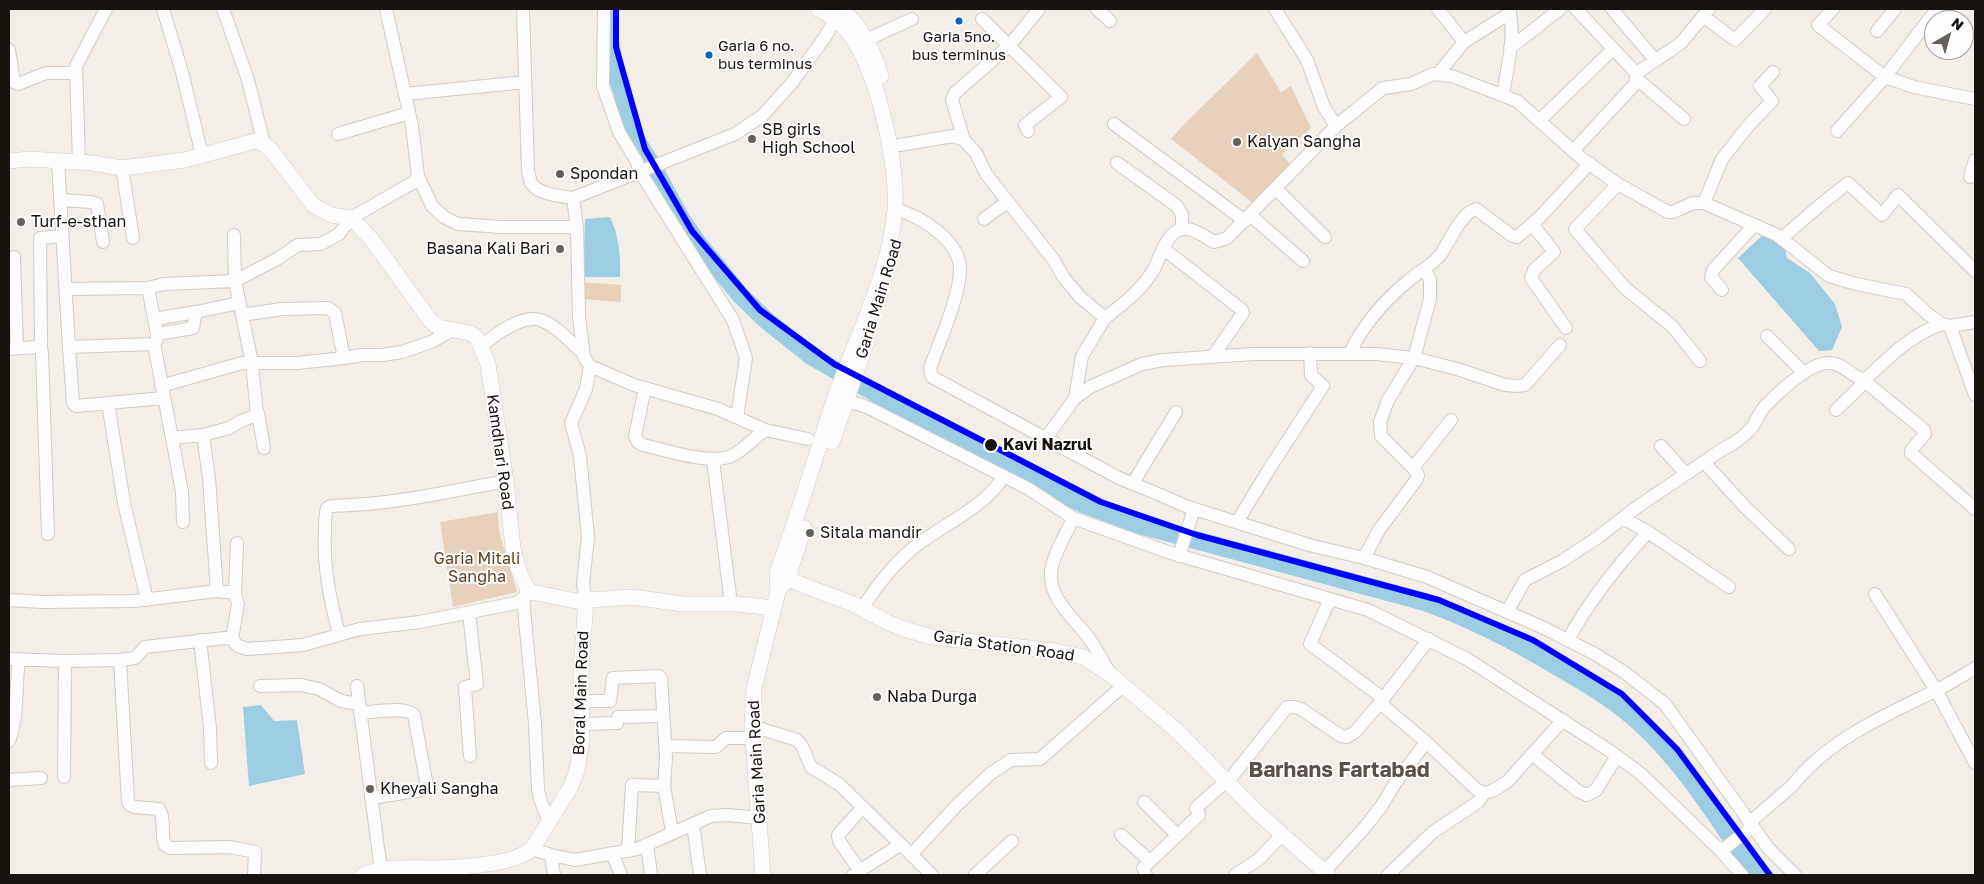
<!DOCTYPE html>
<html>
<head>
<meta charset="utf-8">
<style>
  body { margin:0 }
  #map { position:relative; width:1984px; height:884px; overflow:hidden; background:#f4eee8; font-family:"Golos Text",sans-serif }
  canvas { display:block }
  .frame { position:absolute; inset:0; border:10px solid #17130f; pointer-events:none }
  .north { position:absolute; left:1924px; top:10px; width:50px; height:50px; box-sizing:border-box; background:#fdfdfd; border:1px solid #a19f9e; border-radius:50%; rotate:38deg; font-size:14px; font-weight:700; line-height:20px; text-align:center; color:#17130f }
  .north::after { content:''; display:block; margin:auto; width:18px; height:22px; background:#64605b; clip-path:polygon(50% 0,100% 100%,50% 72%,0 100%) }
</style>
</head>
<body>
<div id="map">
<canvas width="1984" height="884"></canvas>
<div class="frame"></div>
<div class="north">N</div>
</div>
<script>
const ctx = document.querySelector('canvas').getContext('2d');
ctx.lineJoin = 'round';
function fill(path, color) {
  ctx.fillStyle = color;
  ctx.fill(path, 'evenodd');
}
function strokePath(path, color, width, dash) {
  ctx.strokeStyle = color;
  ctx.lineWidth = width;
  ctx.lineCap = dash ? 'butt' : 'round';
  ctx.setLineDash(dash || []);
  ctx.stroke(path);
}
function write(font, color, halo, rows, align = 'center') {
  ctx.font = font + ' "Golos Text",sans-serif';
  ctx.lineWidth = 4;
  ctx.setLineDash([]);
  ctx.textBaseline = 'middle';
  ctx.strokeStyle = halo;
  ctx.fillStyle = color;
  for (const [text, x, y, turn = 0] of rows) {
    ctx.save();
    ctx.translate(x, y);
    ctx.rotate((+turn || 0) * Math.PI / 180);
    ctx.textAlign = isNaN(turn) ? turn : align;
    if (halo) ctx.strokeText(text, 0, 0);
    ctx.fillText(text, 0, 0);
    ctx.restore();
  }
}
fill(new Path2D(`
  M 1257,53 L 1281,92 L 1291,86 L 1311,128 L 1282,154 L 1290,164 L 1253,203 L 1171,139 L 1184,124 Z
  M 583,282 L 621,285 L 621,302 L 582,299 Z
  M 498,512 L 499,531 L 517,592 L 453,607 L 440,522 Z`), '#e8d1bb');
fill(new Path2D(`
  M 610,217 C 619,236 621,257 620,277 L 583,277 L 585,219 Z
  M 1765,233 L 1784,244 L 1787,258 L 1810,273 L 1835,304 L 1842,327 L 1832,350 L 1819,351 L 1738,258 Z
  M 261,705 L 274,721 L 297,720 L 305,774 L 249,786 L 243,707 Z`), '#9ccde3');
strokePath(new Path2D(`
  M 608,14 L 610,41 L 615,70 L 623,94 L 627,120 L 639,145 L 651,163 L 680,217 L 697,242 L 741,296 L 767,321 L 811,356 L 984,456 L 1083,504 L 1140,525 L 1425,602 C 1472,619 1515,641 1558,667 C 1587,684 1617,701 1642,725 C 1688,767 1721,825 1757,875`), '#9ccde3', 18);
const minor = new Path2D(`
  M 163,9 L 182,72 L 202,155
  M 223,9 L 248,80 L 264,144
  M 523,9 L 528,171 C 529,174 530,180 531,183 C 539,195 560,196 573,198
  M 604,9 L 603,86 L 619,132 L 637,162 L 640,172 L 733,320 L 746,358 L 737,417
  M 1097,9 L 1110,21
  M 1438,9 L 1464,42 L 1438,74
  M 1576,9 L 1637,74
  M 1612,9 L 1655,60
  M 1833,9 L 1818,25 L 1885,77 L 1914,87 L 1975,99
  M 1703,16 L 1735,40 L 1765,9
  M 982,19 L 1061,97 L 1025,125 L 1028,131
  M 1877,31 L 1895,9
  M 866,40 L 912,19
  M 1464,42 L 1510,13
  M 1510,48 L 1560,9
  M 9,50 L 14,82 L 18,84 L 46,73 L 75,73
  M 1636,78 L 1684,119
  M 405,94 L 525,82
  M 1503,95 C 1507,68 1516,36 1509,9
  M 1539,121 L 1613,49
  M 1114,124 L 1245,221
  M 1336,126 L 1383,88 L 1411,84 L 1433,74 L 1452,76 L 1517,101 L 1581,158 L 1618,184 L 1668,212 L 1673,212 L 1693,203 L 1704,203 L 1777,235 L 1829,276 L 1856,284 L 1906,294 L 1929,315 L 1942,324 L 1950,326 L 1975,322
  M 1837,131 L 1885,77 L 1937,9
  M 338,134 L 409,113
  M 964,140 L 952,100 L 955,93 L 1010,45 L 1039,9
  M 900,145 L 953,136 L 964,140 L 976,153 L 986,174 L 1053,259 L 1064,278 L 1080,297 L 1105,318 C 1123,304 1142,290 1154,269 C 1160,257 1167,232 1182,229 C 1193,227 1205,237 1214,242 L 1227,238 L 1336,126 L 1324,107 L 1307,60 L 1275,9
  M 1573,151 L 1634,85 L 1638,72 L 1681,43 L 1709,9
  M 58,161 L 69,347 L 154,344 L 157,340 L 157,334 L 148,288
  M 79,162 L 76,66 L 106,9
  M 1117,163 L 1177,206 L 1182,215 L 1182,229
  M 122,168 L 133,238
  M 418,176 L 432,206 L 444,217 L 458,224 L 501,227 L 567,227 L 577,228 L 579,317 L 584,357 L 590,366 L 634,385 L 718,409 L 765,430 C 753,439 744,450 731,456 C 711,465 665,450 643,445 L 638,442 L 635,436 L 645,388
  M 1970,177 L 1975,160
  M 1618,184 L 1575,229 L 1625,288 L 1672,326 L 1700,361
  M 1276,189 L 1325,237
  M 60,200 L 91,202 L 97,204 L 103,242
  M 1704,203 L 1722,159 L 1749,125 L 1772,101 L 1760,86 L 1773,72
  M 895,209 C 920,216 962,241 960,272 C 958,301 940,340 930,368 L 932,377 L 1119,478 L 1158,494 L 1188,507 L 1309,545 L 1364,558 L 1427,577 L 1544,628 L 1595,654 L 1624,672 L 1665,704 L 1769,849 L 1795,875
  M 1250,215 L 1303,261
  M 984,219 L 1007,202
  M 1532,224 L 1554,252 L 1534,270 L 1531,278 L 1566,328
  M 577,228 L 573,198 L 735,134 L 762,116 L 791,84 L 825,37 L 836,18
  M 1782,238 L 1825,201 L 1848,183 L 1882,215 L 1898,195 L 1975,271
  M 1164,249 L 1242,310 L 1243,313 L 1213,356
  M 14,257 L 17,348
  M 66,289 L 148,288 L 164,284 L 235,281 L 277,259 L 298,245 L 321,244 L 339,234 L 351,218 L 414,182 L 418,176 L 412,126 L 386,9
  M 1722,290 L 1711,277 L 1713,270 L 1754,225
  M 242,315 L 282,309 L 328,308 L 335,313 L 344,358 L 363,355 L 382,355 L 402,352 L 431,342 L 451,331
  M 154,319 L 196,312
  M 1950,326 L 1975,395
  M 157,334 L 193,328 L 196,312 L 239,303
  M 1767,336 L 1804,373
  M 154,344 L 172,438 L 203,435 L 229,428 L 241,421 L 257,415 L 252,363 L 235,281 L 234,235
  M 481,346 C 495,335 524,312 543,321 C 558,327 571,343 583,353
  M 69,347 L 73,403 L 76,406 L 163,398
  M 41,348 L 40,238 L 63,236
  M 9,349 L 37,347 L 41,348 L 42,353 L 48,534
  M 1350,353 C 1363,325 1384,301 1408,281 C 1419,271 1432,266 1441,254 C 1449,242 1462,212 1476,209 L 1511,235 L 1517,237 L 1540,217 L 1590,163
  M 1862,379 L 1867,378 C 1890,356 1912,334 1942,324
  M 161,386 L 242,363 L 297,363 L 344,358
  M 1075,398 L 1082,356 L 1105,318
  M 837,401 L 859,404 L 871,409 L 1029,489 L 1073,518 L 1171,553 L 1368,610 L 1467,659 L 1610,751 L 1641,774 L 1721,851 L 1742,875
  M 108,403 L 124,503 L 147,600
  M 1836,410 L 1865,382
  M 258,413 L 264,448
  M 765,430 L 808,439
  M 203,435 L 209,478 L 217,591
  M 172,438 L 182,492 L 183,522
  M 1046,438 L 1075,398 L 1090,387 L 1142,364 L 1163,360 L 1254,354 L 1376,354 L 1414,358 L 1457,369 L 1505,385 L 1517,386 L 1525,385 L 1560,345
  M 1661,446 L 1686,474
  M 713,460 L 731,604
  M 1704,462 L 1745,507 L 1789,549
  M 1413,468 L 1381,436 L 1380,422 L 1388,400 L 1414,358 L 1430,299 L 1430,280 L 1425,269
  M 1133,483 L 1176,412
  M 1073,518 C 1066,535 1053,554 1051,572 C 1048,599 1077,621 1091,641 C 1098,652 1104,664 1111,675
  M 1623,518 L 1648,532 L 1729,587
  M 1237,522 L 1268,471 L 1323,386 L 1311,375 L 1310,353
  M 1179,556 L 1194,509
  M 1364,558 L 1379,530 L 1417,479 L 1418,475 L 1413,468 L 1451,420
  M 235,593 L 237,543
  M 1875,594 L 1936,690 L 1975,763
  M 523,599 L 535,724 L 538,789 L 540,799 L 549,822
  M 1330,599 L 1310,644 L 1384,699
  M 9,600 L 42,602 L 134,601 L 217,591 L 235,593 L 238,604 L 232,639
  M 586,601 L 583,584 L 588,537 L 580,456 L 571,423 L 586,389 L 590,366
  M 862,609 C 877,585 894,563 917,545 C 946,523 984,508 1004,476
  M 1507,612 L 1525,580 L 1562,561 L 1597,538 L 1637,507 L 1723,449 C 1734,444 1745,436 1753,426 C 1757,419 1760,412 1765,406 C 1778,393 1809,363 1828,363 C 1841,362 1850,375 1862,379 L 1924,430 L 1925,434 L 1912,449 L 1911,453 L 1975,509
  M 469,613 L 477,684 L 465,687 L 470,756
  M 339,634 C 330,600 323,566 325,531 C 325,523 325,515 327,508 L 331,506 C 390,505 448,492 506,481
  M 200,640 L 210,728 L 211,763
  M 1568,640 C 1589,600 1618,565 1648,532
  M 9,659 L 65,661 L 120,660 L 135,658 L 145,647 L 225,638 L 232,639 L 238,646 L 247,649 L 303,645 L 360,629 L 420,622 L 516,603 L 532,592
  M 120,660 L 128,802 L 130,805 L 134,807 L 159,809 C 166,819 160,834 165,845 L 170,848 L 230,847 L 255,852 L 254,875
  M 260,686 L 301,685 L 319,689 L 341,701 L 359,704
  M 357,686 L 381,871
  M 581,701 L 610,701 L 613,678 L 659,676 L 661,678 L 666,758 L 664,786 L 672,832
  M 1380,703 L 1426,742
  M 360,713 C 374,712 406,706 414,715 L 426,781 L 425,789 L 422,790 L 371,798
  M 582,724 L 617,723 L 618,717 L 663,716
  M 752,726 L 797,740 L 802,746 L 811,767 L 839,784 L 932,875
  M 9,741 C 19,715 15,687 19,660
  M 666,746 L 716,747 L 726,738 L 753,738
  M 1532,754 L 1578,791 L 1587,795 L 1596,790 L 1617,756
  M 64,777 L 65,661
  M 9,780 L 41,778
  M 1227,783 L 1287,707 L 1294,707 L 1301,709 L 1341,736 L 1347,737 L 1355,732 L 1380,703 L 1429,639
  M 1144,802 L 1177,835
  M 1749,823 L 1792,786 C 1827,740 1886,715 1935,691 C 1949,684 1962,676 1975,668
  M 693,824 L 700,875
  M 1121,835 L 1150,861
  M 647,844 L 651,875
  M 532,849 L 551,855 L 554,875
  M 628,851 L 632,785 L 664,786
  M 1721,851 L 1752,827
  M 612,853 L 621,875
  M 551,855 L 575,860 L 637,849 L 711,816 L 727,815 L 759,818
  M 911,855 L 956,806 L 990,774 L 1011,760 L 1040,759 L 1124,685
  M 860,871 L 839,841 L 838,835 L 863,807
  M 1324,872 L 1366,826 L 1382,805 L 1396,782 L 1426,742 L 1476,789 L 1484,793 L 1492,791 L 1507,782 L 1563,720
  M 853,875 L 900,845
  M 975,875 L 1012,841
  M 1146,875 L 1143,868 L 1199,815 L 1196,808 L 1225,782
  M 1235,875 L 1259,859 L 1282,835
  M 1388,875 L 1433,832 L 1478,802 L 1484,793`);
const major = new Path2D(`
  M 841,9 C 862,26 873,50 881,76
  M 9,161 L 30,159 L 93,163 L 122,168 L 185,160 L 255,141 L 264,144 L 271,150 L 313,205 L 331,215 L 351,218 L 372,240 L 430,320 L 438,327 L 470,333 L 477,338 L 488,364 L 506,481 L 513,548 L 519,571 L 527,588 L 532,592 L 546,595 L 576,601 L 632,597 L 683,604 L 737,604 L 774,608
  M 832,442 L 867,341
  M 777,573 L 800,584 L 853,604 L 889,623 L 907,630 L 932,637 L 1055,651 L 1083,657 L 1111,675 L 1177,731 L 1258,813 L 1328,875
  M 782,586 L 788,578 L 804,528
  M 363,875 C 385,865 412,868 436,868 C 455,868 474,866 494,863 C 509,860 520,858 532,849 L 570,788 L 577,771 L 582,738 L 581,670 L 586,601
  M 763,875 L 752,726 L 754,689 L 778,591 L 777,573 C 798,516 815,458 834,400 C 855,339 890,274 895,209 C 898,161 876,61 843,26 C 836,18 827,14 818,9`);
strokePath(minor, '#d2ccc7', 14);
strokePath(major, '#d2ccc7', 16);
strokePath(minor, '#fdfcfc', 12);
strokePath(major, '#fdfcfc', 15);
strokePath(new Path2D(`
  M 616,9 L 616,47 L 645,149 L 692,231 L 760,310 L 834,364 L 1101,502 L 1197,535 L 1439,600 L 1533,640 L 1622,694 L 1677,749 L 1770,875`), '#00f', 6);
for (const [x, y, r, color] of [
  [959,21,4.5,"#0065bd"],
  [709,55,4.5,"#0065bd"],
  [752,139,5,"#64605b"],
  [1237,142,5,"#64605b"],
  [560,174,5,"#64605b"],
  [21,222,5,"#64605b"],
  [560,249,5,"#64605b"],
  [991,445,7,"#17130f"],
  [810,533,5,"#64605b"],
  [877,697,5,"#64605b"],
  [370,789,5,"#64605b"]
]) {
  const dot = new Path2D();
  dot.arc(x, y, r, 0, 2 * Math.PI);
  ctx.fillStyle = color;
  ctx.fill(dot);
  strokePath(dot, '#fdfdfd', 2);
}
write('15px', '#17130f', '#fdfdfd', [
  ["Garia 5no.",959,37],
  ["bus terminus",959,55],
  ["Garia 6 no.",718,46,"left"],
  ["bus terminus",718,64,"left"]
]);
write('16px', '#17130f', '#fdfdfd', [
  ["SB girls",762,130],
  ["High School",762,148],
  ["Kalyan Sangha",1247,142],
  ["Spondan",570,174],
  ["Turf-e-sthan",31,222],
  ["Basana Kali Bari",550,249,"right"],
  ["Sitala mandir",820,533],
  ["Naba Durga",887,697],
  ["Kheyali Sangha",380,789]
], 'left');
write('16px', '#17130f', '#fdfdfd', [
  ["Garia Main Road",879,299,-73],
  ["Kamdhari Road",500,452,82],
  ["Garia Station Road",1004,646,8],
  ["Boral Main Road",581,693,-88],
  ["Garia Main Road",757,762,-93]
]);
write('bold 16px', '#17130f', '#fdfdfd', [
  ["Kavi Nazrul",1003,445]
], 'left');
write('16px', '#62401a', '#fdfdfd', [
  ["Garia Mitali",477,559],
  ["Sangha",477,577]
]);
write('bold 21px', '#5a5047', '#fdfdfd', [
  ["Barhans Fartabad",1339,770]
]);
</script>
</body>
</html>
